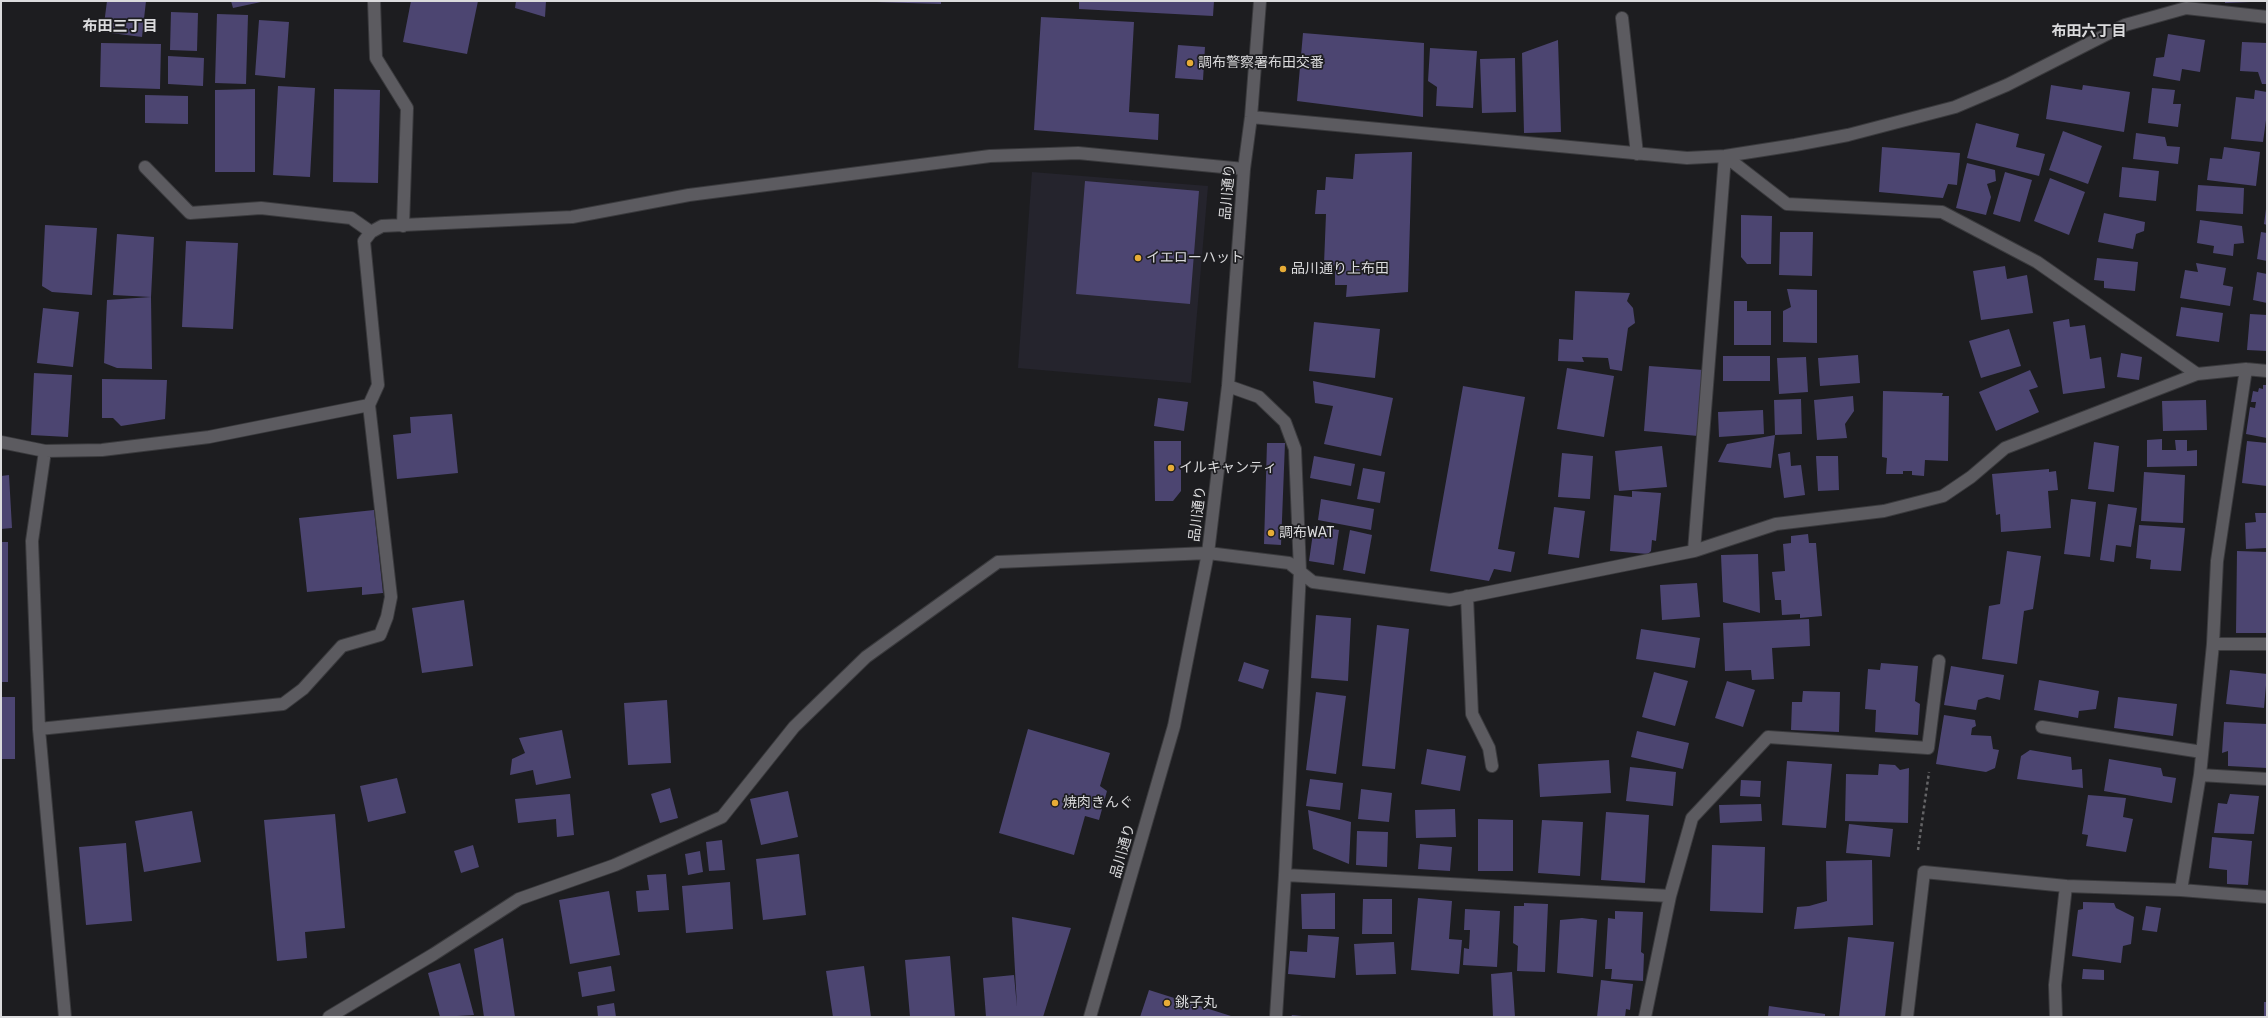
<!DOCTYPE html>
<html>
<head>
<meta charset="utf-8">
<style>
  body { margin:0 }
  #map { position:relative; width:2268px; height:1018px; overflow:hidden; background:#1d1d20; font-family:Rubik,sans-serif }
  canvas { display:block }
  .frame { position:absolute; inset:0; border:2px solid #dbdbdd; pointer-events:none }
</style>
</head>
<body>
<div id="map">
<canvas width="2268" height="1018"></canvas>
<div class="frame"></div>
</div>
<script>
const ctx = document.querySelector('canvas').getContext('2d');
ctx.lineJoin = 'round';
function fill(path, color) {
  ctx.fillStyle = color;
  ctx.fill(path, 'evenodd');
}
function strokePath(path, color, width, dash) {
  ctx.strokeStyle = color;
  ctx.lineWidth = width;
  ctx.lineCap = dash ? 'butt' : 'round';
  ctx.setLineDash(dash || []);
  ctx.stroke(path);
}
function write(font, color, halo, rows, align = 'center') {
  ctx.font = font + ' Rubik,"Noto Sans JP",sans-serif';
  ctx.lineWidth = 3.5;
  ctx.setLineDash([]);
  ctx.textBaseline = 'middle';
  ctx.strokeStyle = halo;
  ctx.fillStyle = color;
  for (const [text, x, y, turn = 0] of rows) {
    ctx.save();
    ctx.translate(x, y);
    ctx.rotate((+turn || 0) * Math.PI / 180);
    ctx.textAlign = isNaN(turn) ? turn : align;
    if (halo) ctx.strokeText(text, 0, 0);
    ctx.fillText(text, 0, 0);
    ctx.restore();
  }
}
fill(new Path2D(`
  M 1032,172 L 1208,186 L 1191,383 L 1018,368 Z`), '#25242d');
fill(new Path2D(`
  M 107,1 L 146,1 L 142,37 L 103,32 Z
  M 231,1 L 261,1 L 261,2 L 233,8 Z
  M 411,1 L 478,1 L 467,54 L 403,42 Z
  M 516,1 L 546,1 L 545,17 L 515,8 Z
  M 876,1 L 941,1 L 941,4 L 876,2 Z
  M 1079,1 L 1214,1 L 1213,16 L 1079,9 Z
  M 2225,1 L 2251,1 L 2251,2 L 2225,3 Z
  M 171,12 L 198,13 L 197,51 L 170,50 Z
  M 217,14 L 248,15 L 246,84 L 215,83 Z
  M 1041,17 L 1134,22 L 1129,112 L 1159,114 L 1158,140 L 1034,130 Z
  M 259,20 L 289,22 L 285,78 L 255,75 Z
  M 1303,33 L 1424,43 L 1423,117 L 1297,101 Z
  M 2168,34 L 2205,40 L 2200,72 L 2182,69 L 2180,81 L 2153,76 L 2156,58 L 2164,57 Z
  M 1558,40 L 1561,132 L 1524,133 L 1522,53 Z
  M 2242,42 L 2267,43 L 2267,84 L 2262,84 L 2258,72 L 2240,71 Z
  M 101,43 L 161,44 L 160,89 L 100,87 Z
  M 1178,45 L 1205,47 L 1203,80 L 1175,78 Z
  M 1430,48 L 1477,51 L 1473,108 L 1436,106 L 1437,87 L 1428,81 Z
  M 168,56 L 204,58 L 203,86 L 168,84 Z
  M 1515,58 L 1516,112 L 1482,113 L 1480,59 Z
  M 2051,85 L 2082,90 L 2083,85 L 2130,92 L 2124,132 L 2046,119 Z
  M 278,86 L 315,88 L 310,177 L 273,175 Z
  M 2152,88 L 2175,90 L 2173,104 L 2181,104 L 2178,127 L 2148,123 Z
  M 255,89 L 255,172 L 215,172 L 215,90 Z
  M 334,89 L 380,90 L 378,183 L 333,182 Z
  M 2255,90 L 2267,92 L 2267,113 L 2263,142 L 2231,139 L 2236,97 L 2254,99 Z
  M 145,95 L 188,96 L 188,124 L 145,123 Z
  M 1976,123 L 2019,134 L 2016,147 L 2045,154 L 2039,176 L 1967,158 Z
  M 2063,131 L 2102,146 L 2088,184 L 2049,170 Z
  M 2136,133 L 2165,137 L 2167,146 L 2180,147 L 2178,164 L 2133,159 Z
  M 1882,147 L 1960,153 L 1957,185 L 1948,184 L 1943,198 L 1879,192 Z
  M 2224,147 L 2260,152 L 2256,186 L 2207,180 L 2210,158 L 2222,159 Z
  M 1412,152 L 1408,292 L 1346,297 L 1347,285 L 1335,285 L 1335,266 L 1324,264 L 1326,214 L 1315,214 L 1317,190 L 1325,190 L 1326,177 L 1353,179 L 1355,154 Z
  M 1967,163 L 1995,170 L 1996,181 L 1987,184 L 1991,197 L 1986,215 L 1956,208 Z
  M 2122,167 L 2159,171 L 2156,201 L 2119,197 Z
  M 2005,172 L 2032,180 L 2020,222 L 1993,214 Z
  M 2050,178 L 2085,192 L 2069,235 L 2034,221 Z
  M 1085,181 L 1199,191 L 1190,304 L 1076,294 Z
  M 2198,185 L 2244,188 L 2243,214 L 2196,211 Z
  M 2266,209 L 2267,209 L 2267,225 L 2264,224 Z
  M 2104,213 L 2145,222 L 2144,231 L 2136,234 L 2133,249 L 2098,242 Z
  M 1741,215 L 1772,216 L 1771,264 L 1747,264 L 1741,257 Z
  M 2200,220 L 2242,226 L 2244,243 L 2234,244 L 2233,256 L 2213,253 L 2214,246 L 2197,243 Z
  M 45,225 L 97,228 L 92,295 L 52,292 L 42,286 Z
  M 1780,232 L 1813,232 L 1812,276 L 1779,275 Z
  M 2261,232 L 2267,233 L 2267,261 L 2257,259 Z
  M 117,234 L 154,237 L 151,297 L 152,369 L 117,368 L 104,363 L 107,300 L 151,297 L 113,295 Z
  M 186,241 L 238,243 L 233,329 L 182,327 Z
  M 2097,258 L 2138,262 L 2135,291 L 2104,288 L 2104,281 L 2094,280 Z
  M 2196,263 L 2226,268 L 2223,285 L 2233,287 L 2230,306 L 2180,298 L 2185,270 L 2198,272 Z
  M 2005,266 L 2007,279 L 2027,275 L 2033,313 L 1981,320 L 1973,271 Z
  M 2257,272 L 2267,274 L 2267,303 L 2253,300 Z
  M 1787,289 L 1817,290 L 1817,343 L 1783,342 L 1783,311 L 1791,307 Z
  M 1575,291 L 1630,293 L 1627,301 L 1633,308 L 1635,323 L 1628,328 L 1622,371 L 1610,369 L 1608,358 L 1582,357 L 1584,362 L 1558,361 L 1559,339 L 1573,340 Z
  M 1734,301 L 1747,301 L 1747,311 L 1771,311 L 1771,345 L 1734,345 Z
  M 2181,307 L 2223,313 L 2219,342 L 2176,336 Z
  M 43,308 L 79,312 L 73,367 L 37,363 Z
  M 2250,314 L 2267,315 L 2267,351 L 2247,350 Z
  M 2069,319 L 2070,327 L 2085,325 L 2090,359 L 2101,357 L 2105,388 L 2063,394 L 2053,322 Z
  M 1314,322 L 1380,329 L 1375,378 L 1309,371 Z
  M 2009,329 L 2021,366 L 1981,378 L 1969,341 Z
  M 2121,353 L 2142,357 L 2139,380 L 2117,377 Z
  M 1858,355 L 1860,383 L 1820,386 L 1818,358 Z
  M 1723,356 L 1770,356 L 1770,381 L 1723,381 Z
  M 1806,357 L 1808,392 L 1779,394 L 1777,358 Z
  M 1649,366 L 1704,370 L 1698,436 L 1644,431 Z
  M 1567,368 L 1614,376 L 1604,437 L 1557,429 Z
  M 2030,370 L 2038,387 L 2029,390 L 2039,412 L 1996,431 L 1979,392 Z
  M 34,373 L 72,375 L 68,437 L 31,435 Z
  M 102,379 L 167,380 L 165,419 L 121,426 L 113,418 L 102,418 Z
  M 1313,381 L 1393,398 L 1381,456 L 1324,444 L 1333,406 L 1315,403 Z
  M 2263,385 L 2267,385 L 2267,438 L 2246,434 L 2250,407 L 2255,408 L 2256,402 L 2251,402 L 2253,391 L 2258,392 L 2259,388 L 2263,389 Z
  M 1463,386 L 1525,397 L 1498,549 L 1515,552 L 1511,572 L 1494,569 L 1489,581 L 1430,571 Z
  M 1883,391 L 1943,393 L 1942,396 L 1949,396 L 1948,461 L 1925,460 L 1924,476 L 1912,475 L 1912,471 L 1903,471 L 1903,474 L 1886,474 L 1887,458 L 1882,457 Z
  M 1853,396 L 1854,411 L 1845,424 L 1847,438 L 1817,440 L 1814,400 Z
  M 1158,398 L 1188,402 L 1184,431 L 1154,426 Z
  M 1801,399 L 1802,434 L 1775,435 L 1774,400 Z
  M 2206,400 L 2207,430 L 2163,431 L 2162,401 Z
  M 1763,410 L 1764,434 L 1719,437 L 1718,412 Z
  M 452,414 L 458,473 L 397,479 L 393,435 L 411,433 L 410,417 Z
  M 1775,435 L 1771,468 L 1718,462 L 1727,444 Z
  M 2162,439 L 2162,450 L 2176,450 L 2175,440 L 2187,440 L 2187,451 L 2197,450 L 2197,466 L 2147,467 L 2147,440 Z
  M 1154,441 L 1181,441 L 1181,491 L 1173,501 L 1155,501 Z
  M 2247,441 L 2267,443 L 2267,486 L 2242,483 Z
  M 2094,442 L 2119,446 L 2114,492 L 2088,489 Z
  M 1267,443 L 1285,443 L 1281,545 L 1264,544 Z
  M 1662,446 L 1667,487 L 1619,491 L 1615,451 Z
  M 1790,452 L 1791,466 L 1801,465 L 1805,495 L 1784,498 L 1778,454 Z
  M 1562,453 L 1593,456 L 1590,499 L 1558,497 Z
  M 1314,456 L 1355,464 L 1351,486 L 1310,478 Z
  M 1816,456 L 1838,456 L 1839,490 L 1818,491 Z
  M 1363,468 L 1385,472 L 1380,503 L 1357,499 Z
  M 2049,469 L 2049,472 L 2056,471 L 2058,490 L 2048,491 L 2051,528 L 2001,532 L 2000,514 L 1996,515 L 1992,474 Z
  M 2144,472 L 2185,475 L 2183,523 L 2141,521 Z
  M 9,475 L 12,528 L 1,529 L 1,476 Z
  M 1632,491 L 1661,493 L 1656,541 L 1652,540 L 1651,551 L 1648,554 L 1610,551 L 1614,495 L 1632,497 Z
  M 1321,499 L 1374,509 L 1371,530 L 1318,520 Z
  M 2071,499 L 2096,502 L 2090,557 L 2064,554 Z
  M 2108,504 L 2137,508 L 2131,547 L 2116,545 L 2114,562 L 2100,560 Z
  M 1554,507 L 1585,511 L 1579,558 L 1548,554 Z
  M 374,510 L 383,593 L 362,595 L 362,587 L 307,592 L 299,518 Z
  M 2255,513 L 2267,513 L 2267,548 L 2246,549 L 2245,523 L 2256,522 Z
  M 2139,525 L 2185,528 L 2181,571 L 2150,569 L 2151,560 L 2136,558 Z
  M 1314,526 L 1339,530 L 1334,565 L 1309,561 Z
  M 1350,530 L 1372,535 L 1365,574 L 1343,570 Z
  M 1808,534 L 1809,543 L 1816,543 L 1822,616 L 1800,618 L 1800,614 L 1782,615 L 1781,600 L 1775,600 L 1772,572 L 1785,571 L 1783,544 L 1791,543 L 1791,536 Z
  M 1,542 L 8,542 L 8,682 L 1,682 Z
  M 2007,551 L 2041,556 L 2033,609 L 2024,611 L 2017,664 L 1982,659 L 1989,606 L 2000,604 Z
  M 2237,551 L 2267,552 L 2267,633 L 2236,633 Z
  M 1758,554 L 1760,613 L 1723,602 L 1721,555 Z
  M 1697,583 L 1700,617 L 1662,620 L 1660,585 Z
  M 464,600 L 473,666 L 422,673 L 412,608 Z
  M 1316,615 L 1351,618 L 1348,681 L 1311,678 Z
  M 1809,619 L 1810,646 L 1772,648 L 1774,679 L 1752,680 L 1751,670 L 1725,671 L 1723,623 Z
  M 1377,625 L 1409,629 L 1395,769 L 1362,766 Z
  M 1641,629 L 1700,638 L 1695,668 L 1636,659 Z
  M 1244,662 L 1269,670 L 1263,689 L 1238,681 Z
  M 1881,663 L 1918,666 L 1915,701 L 1920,704 L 1918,735 L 1875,732 L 1876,710 L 1865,709 L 1868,669 L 1880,670 Z
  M 1951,666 L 2004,675 L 2000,700 L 1987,697 L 1978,700 L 1976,710 L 1944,705 Z
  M 2230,670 L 2267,674 L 2264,708 L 2226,704 Z
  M 1654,672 L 1688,681 L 1675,726 L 1642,717 Z
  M 2039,680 L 2099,691 L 2096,709 L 2079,711 L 2078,718 L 2034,710 Z
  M 1727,681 L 1755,690 L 1743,727 L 1715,718 Z
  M 1803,691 L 1840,692 L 1839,732 L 1791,730 L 1792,702 L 1802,702 Z
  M 1316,692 L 1346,696 L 1336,774 L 1306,770 Z
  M 1,697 L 15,697 L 15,759 L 1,759 Z
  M 2118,697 L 2177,704 L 2173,736 L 2114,728 Z
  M 667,700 L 671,763 L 628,765 L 624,703 Z
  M 1944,715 L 1975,720 L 1976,726 L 1972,728 L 1971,735 L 1991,736 L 1993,749 L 1999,750 L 1995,768 L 1986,772 L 1936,764 Z
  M 2224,722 L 2267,724 L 2267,768 L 2228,766 L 2228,751 L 2222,753 Z
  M 1028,729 L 1110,753 L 1100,786 L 1107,791 L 1099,820 L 1085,816 L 1074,855 L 999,833 Z
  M 562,730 L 571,778 L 536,785 L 533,770 L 510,775 L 512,759 L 525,753 L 519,738 Z
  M 1637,731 L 1689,743 L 1683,769 L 1631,757 Z
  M 1427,749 L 1466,756 L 1460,791 L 1421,784 Z
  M 2030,750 L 2071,757 L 2072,770 L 2082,769 L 2083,788 L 2017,779 L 2021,756 Z
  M 2109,759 L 2161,768 L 2163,776 L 2176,778 L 2172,803 L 2104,791 Z
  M 1609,760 L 1611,793 L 1540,797 L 1538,764 Z
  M 1787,761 L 1832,764 L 1826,828 L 1782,825 Z
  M 1879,764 L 1895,765 L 1900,770 L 1909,768 L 1908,823 L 1845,821 L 1846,774 L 1878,775 Z
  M 1630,767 L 1676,772 L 1673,806 L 1626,801 Z
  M 397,778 L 406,813 L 368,822 L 360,786 Z
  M 1310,779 L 1343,783 L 1340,810 L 1306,806 Z
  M 1741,780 L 1761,781 L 1760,797 L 1740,796 Z
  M 670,788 L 678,818 L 660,823 L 651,794 Z
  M 1361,789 L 1392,793 L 1389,822 L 1358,819 Z
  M 788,791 L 798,837 L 761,845 L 750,799 Z
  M 570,794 L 574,835 L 557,837 L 556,819 L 518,823 L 515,799 Z
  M 2230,794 L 2259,796 L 2254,834 L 2214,833 L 2218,803 L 2227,804 Z
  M 2088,795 L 2126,798 L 2123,817 L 2133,819 L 2126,852 L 2086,846 L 2088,835 L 2082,834 Z
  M 1761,804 L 1762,821 L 1720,823 L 1719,805 Z
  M 1455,809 L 1456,837 L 1416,838 L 1415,810 Z
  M 1308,810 L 1351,822 L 1349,864 L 1313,849 Z
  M 192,811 L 201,862 L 144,872 L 135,821 Z
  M 1606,812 L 1649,815 L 1645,883 L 1601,880 Z
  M 335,814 L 345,928 L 305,932 L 307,958 L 277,961 L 264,820 Z
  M 1478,819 L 1513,820 L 1513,871 L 1478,871 Z
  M 1542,820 L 1583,822 L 1580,876 L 1538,873 Z
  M 1849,824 L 1893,829 L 1890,857 L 1846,853 Z
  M 1357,831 L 1388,832 L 1387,867 L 1356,865 Z
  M 2212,837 L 2252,841 L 2248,885 L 2227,884 L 2227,870 L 2209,868 Z
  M 722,840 L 725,870 L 709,871 L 706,842 Z
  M 126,843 L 132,921 L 86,925 L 79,847 Z
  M 1420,844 L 1452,847 L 1450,871 L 1418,869 Z
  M 473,845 L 479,867 L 461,873 L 454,851 Z
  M 1712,845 L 1765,847 L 1763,913 L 1710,911 Z
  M 700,851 L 703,872 L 688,875 L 685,854 Z
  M 799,854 L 806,915 L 763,920 L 756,859 Z
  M 1872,860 L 1873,925 L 1794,929 L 1797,907 L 1809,906 L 1827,901 L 1826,861 Z
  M 666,874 L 669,910 L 638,912 L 636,891 L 649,890 L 647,875 Z
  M 730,882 L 733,929 L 686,933 L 682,886 Z
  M 609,891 L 620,955 L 570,964 L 559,900 Z
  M 1335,893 L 1335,929 L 1302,929 L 1301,894 Z
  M 1418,898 L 1452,901 L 1449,939 L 1462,940 L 1459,974 L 1411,970 Z
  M 1363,899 L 1392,899 L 1392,934 L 1362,934 Z
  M 2083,902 L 2114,903 L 2116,908 L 2134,917 L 2131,944 L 2123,946 L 2121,963 L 2072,956 L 2078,910 L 2083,909 Z
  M 1524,903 L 1548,904 L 1545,972 L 1517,971 L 1518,946 L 1513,943 L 1514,906 L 1524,906 Z
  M 2146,906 L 2161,908 L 2157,932 L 2142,930 Z
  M 1465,909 L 1500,911 L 1497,967 L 1463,965 L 1464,948 L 1469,949 L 1470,930 L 1464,930 Z
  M 1615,911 L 1643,912 L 1641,952 L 1644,954 L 1643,981 L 1611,979 L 1612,969 L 1605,969 L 1608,918 L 1615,919 Z
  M 1012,917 L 1071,928 L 1043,1017 L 986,1017 L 983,978 L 1014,975 L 1017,1007 Z
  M 1582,918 L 1597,920 L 1593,977 L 1557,973 L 1560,920 Z
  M 1308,935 L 1339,937 L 1335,978 L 1288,974 L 1290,951 L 1307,952 Z
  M 1848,937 L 1894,942 L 1885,1017 L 1839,1017 Z
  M 503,938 L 515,1017 L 484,1017 L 474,949 Z
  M 1394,942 L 1396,974 L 1356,975 L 1354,944 Z
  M 950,956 L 955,1017 L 910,1017 L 905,960 Z
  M 460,963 L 474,1015 L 440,1017 L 428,973 Z
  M 611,966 L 615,991 L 582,997 L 578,972 Z
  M 864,966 L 871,1017 L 833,1017 L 826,971 Z
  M 2083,969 L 2104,970 L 2104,980 L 2082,979 Z
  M 1512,972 L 1515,1017 L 1493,1017 L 1491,974 Z
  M 1601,980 L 1633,984 L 1630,1010 L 1626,1009 L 1625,1017 L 1597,1017 Z
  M 1149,990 L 1231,1016 L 1231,1017 L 1140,1017 Z
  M 2264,1002 L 2267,1002 L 2267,1017 L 2264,1017 Z
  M 614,1003 L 616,1017 L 598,1017 L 597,1006 Z
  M 1769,1006 L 1825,1014 L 1825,1017 L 1768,1017 Z
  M 1292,1015 L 1302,1016 L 1302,1017 L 1291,1017 Z`), '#4c4571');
const minor = new Path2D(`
  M 374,1 L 376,58 L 407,108 L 403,226
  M 1622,18 L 1637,154
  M 1251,117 L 1687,158 L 1725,156 L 1795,145 L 1848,135 L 1955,107 L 2007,85 L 2125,25 L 2186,8 L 2267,17
  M 1725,156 L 1787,204 L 1942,212 L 2037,262 L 2197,374
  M 145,167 L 190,213 L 261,208 L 351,218 L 371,232
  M 1228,386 L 1259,397 L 1285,422 L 1295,449 L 1300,571 L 1285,875 L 1276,1017
  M 1,442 L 45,451 L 102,450 L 209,437 L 369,405 L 378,385 L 364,241 L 371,232 L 382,226 L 572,217 L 689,195 L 990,156 L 1078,153 L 1244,169
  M 45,451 L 32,541 L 39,729 L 65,1017
  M 1694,551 L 1725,156
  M 1467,596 L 1472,714 L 1489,748 L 1492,766
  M 2213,644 L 2267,644
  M 2042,727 L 2202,752
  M 39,729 L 283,704 L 303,689 L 342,646 L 380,635 L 387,617 L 391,597 L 369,405
  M 2200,775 L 2267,779
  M 1285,875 L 1670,896
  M 2181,890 L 2200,775 L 2213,644 L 2217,561 L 2246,369
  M 329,1017 L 434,954 L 519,899 L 615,865 L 722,817 L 794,727 L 866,657 L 998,562 L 1208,553 L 1289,563 L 1313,582 L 1450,600 L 1694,551 L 1776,524 L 1884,511 L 1943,496 L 1971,477 L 2005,448 L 2197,374 L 2246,369 L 2267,371
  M 1090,1017 L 1174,726 L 1208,553 L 1228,386 L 1244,169 L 1251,117 L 1260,1
  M 1645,1017 L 1670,896 L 1692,818 L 1768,737 L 1928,748 L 1939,661
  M 1907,1017 L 1924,872 L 2066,886 L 2181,890 L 2267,897
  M 2056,1017 L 2055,985 L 2066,886`);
strokePath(minor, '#3a3a3d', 14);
strokePath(new Path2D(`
  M 1918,850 L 1929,772`), '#646466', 2.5, [3, 3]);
strokePath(minor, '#5c5b60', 12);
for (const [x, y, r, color] of [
  [1190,63,4,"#e7ac36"],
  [1138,258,4,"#e7ac36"],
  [1283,269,4,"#e7ac36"],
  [1171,468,4,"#e7ac36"],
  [1271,533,4,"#e7ac36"],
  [1055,803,4,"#e7ac36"],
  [1167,1003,4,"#e7ac36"]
]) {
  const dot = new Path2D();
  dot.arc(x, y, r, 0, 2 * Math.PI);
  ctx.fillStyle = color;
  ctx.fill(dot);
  strokePath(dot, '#1d1d20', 1.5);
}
write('14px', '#dbdbdd', '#1d1d20', [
  ["調布警察署布田交番",1198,63],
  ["イエローハット",1146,258],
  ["品川通り上布田",1291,269],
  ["イルキャンティ",1179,468],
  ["調布WAT",1279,533],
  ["焼肉きんぐ",1063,803],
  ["銚子丸",1175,1003]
], 'left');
write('14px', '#dbdbdd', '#1d1d20', [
  ["品川通り",1228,192,-85],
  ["品川通り",1198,514,-83],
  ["品川通り",1123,851,-74]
]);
write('bold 15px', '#dbdbdd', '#1d1d20', [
  ["布田三丁目",120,27],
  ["布田六丁目",2089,32]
]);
</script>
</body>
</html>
